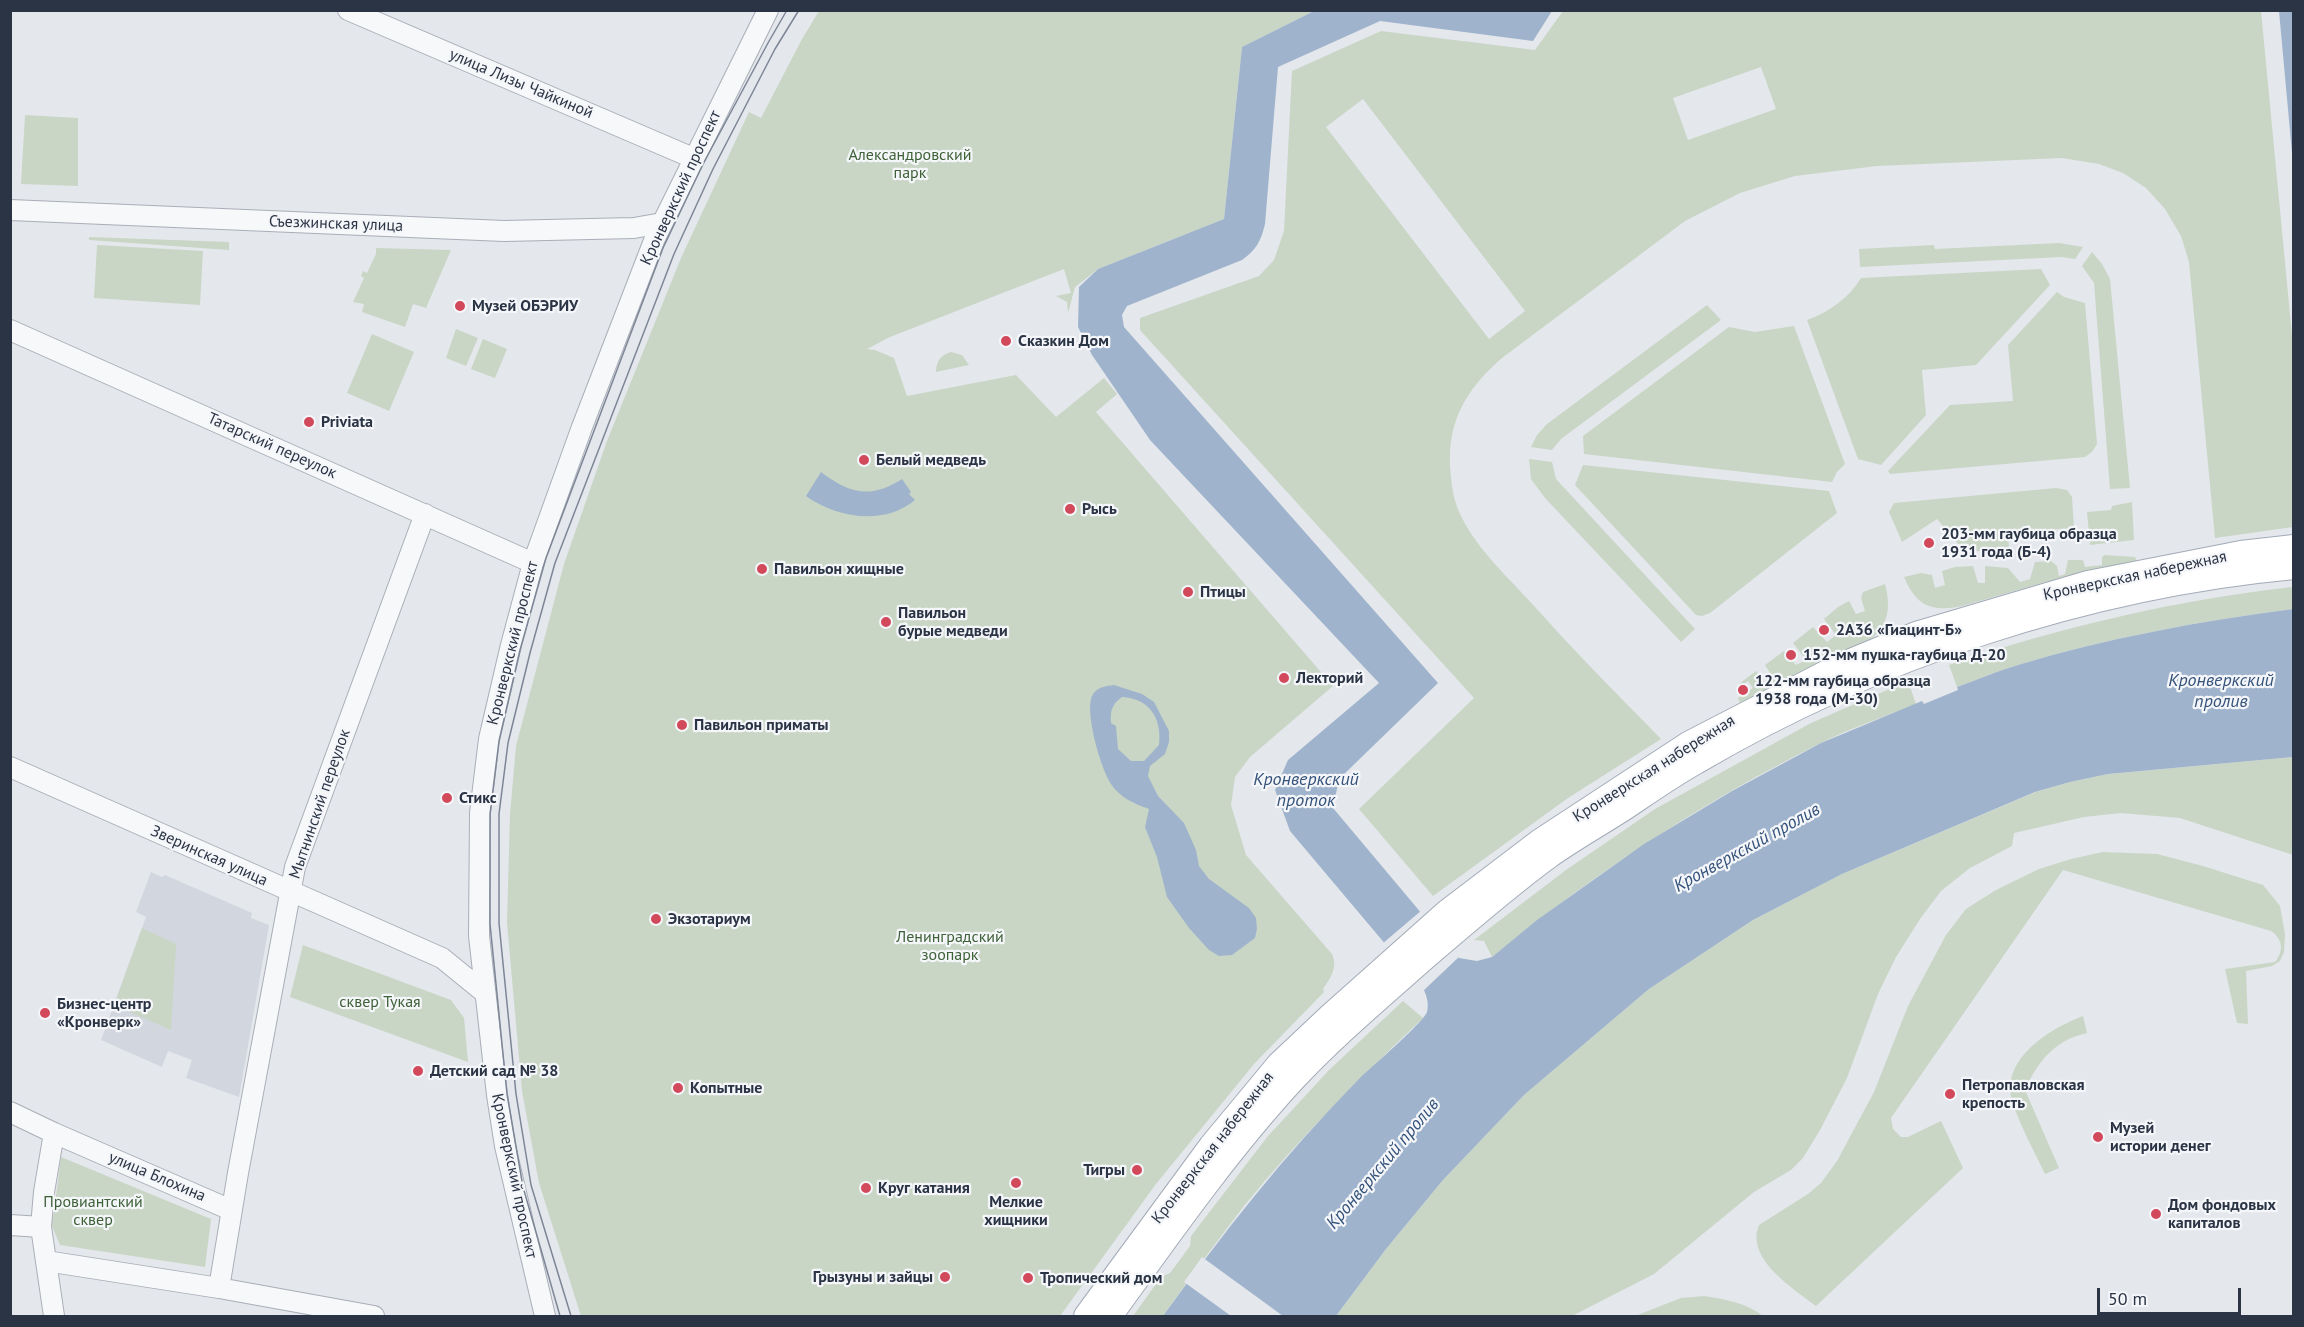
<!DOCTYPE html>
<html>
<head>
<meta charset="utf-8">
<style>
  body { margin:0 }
  #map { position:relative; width:2304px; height:1327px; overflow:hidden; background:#e4e7ec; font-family:"PT Sans",sans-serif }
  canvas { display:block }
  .frame { position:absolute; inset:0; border:12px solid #2b3445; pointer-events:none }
  .scale { position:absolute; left:2097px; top:1288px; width:144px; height:27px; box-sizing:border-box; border:3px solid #2b3445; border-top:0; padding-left:8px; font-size:18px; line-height:21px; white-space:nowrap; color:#2b3445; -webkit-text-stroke:4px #f4f6f9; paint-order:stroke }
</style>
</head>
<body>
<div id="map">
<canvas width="2304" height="1327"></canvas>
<div class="frame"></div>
<div class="scale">50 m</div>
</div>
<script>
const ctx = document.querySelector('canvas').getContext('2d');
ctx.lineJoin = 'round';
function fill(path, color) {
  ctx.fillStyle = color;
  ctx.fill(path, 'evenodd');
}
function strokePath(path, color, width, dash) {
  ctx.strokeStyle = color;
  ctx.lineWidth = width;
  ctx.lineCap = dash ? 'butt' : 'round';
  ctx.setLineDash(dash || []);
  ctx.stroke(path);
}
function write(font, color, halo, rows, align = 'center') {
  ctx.font = font + ' "PT Sans",sans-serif';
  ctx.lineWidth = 4.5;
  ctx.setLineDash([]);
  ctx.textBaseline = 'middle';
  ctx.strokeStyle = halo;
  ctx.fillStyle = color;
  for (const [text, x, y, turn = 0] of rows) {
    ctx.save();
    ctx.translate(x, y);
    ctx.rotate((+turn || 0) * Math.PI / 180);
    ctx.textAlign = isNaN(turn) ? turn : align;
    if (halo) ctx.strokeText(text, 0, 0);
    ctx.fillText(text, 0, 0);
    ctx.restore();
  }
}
fill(new Path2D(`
  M 151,872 L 162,877 L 165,875 L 252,913 L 251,918 L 269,925 L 239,1097 L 186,1078 L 192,1060 L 168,1051 L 162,1067 L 101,1040 L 146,917 L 136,912 Z`), '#d2d6de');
fill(new Path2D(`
  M 819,11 L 1314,11 L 1242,47 L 1224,219 L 1098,269 L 1075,287 L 1068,313 L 1067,302 L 1056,296 L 1071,293 L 1064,269 L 890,337 L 867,349 L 875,350 L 894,358 L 907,396 L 1016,375 L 1056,417 L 1104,378 L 1117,394 L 1096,412 L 1333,686 L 1250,757 L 1235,777 L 1231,805 L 1246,855 L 1332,954 C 1338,968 1331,977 1323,989 L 1324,992 L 1254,1064 L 1156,1184 L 1060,1316 L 581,1316 L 539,1183 L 522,1091 L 507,923 L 510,814 L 516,746 L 564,564 L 607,441 L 681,258 L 749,112 L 761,118 L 802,39 Z
  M 1563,11 L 2261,11 L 2293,346 L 2293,527 L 2215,538 L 2189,262 L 2181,236 L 2165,209 L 2146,188 L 2123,173 L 2099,164 L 2062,158 L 1877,166 L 1795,176 L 1740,193 L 1685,221 L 1502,358 C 1464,391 1445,425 1451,477 C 1452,490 1455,504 1461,516 C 1478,551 1510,579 1536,608 C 1576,653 1619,696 1661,739 L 1568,798 L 1433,896 L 1359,809 L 1474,698 L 1140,330 L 1140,318 L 1259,276 L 1274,260 L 1284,231 L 1292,71 L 1381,31 L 1535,50 ZM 1761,67 L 1776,109 L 1688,140 L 1673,98 ZM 1363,99 L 1525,311 L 1489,339 L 1326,127 Z
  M 25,115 L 78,118 L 78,186 L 21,184 Z
  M 89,237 L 229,242 L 229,250 L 89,240 Z
  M 2059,243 L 2083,247 L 2075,259 L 2062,257 L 1860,267 L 1859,249 L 1934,245 L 1935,249 Z
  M 97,245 L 203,251 L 200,305 L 94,298 Z
  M 376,248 L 451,250 L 426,308 L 413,304 L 405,327 L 362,312 L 364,304 L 353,302 L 364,278 L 361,276 L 363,271 L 367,273 L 376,254 Z
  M 2092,252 L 2102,264 L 2110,279 L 2130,488 L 2110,489 L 2094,283 L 2082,266 Z
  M 2041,269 L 2050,285 L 1976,365 L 1922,370 L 1926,415 L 1881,465 L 1858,459 L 1807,320 C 1829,312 1849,298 1861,278 Z
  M 2057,292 L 2064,297 L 2085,303 L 2097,444 L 2092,452 L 2085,457 L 1890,474 L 1888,471 L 1950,405 L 2013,401 L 2008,345 Z
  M 1707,305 L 1721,320 L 1561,439 L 1552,450 L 1531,447 L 1537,435 L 1547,424 Z
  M 1794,326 L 1845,464 L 1837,472 L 1832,482 L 1584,454 L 1583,436 L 1729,327 L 1755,332 Z
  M 456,329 L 478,338 L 466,366 L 446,358 Z
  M 372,334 L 414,352 L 389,411 L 347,393 Z
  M 483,339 L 507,349 L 495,378 L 471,369 Z
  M 951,352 L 962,355 L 969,365 L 936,372 C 936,361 941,355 951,352 Z
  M 1529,459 L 1552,462 L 1556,479 L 1695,629 L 1681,642 L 1545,498 L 1531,479 Z
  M 1583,465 L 1829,491 L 1837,513 L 1710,613 L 1702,616 L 1696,615 L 1575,485 Z
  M 2056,488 L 2067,490 L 2072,497 L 2074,528 L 2008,532 L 2009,549 L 1965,552 L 1937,519 L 1902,542 L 1889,512 L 1894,503 Z
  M 2132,502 L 2134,540 L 2090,545 L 2087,512 L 2111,510 L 2112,506 Z
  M 2105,555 L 2135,557 L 2137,561 L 2046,582 L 1962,606 C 1932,612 1917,607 1904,577 L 1921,573 L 1932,575 L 1935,588 L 1945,585 L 1942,571 L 1955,567 L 1973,566 L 1978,583 L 1985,583 L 1985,566 L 2008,568 L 2020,582 L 2030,579 L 2035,562 L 2051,561 L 2057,566 L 2059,576 L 2065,574 L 2068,560 L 2083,560 L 2085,567 L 2102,565 L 2102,557 Z
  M 1885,584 C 1891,607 1889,624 1871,639 L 1740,703 L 1738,698 L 1753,688 L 1748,681 L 1737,689 L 1739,684 L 1756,671 L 1765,684 L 1774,679 L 1765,665 L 1784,651 L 1796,665 L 1806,660 L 1793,643 L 1813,627 L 1827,642 L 1836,635 L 1824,619 L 1838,607 L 1849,601 L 1856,614 L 1865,611 L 1861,598 L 1863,592 Z
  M 2293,587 L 2293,609 C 2201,621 2107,638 2018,665 C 1997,671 1977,680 1957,687 L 1949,665 C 2061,627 2176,600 2293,587 Z
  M 1908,681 L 1916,704 C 1884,717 1850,728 1819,744 C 1702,802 1593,874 1492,957 L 1484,941 L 1474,940 L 1566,870 L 1655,809 L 1811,723 Z
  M 2293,757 L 2293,855 L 2180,818 L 2121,813 L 2084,817 L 2014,833 L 2012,846 L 1970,868 L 1941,891 L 1920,919 L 1896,957 L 1878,994 L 1847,1078 L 1820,1130 L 1803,1158 L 1791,1170 L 1754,1192 L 1654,1274 L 1572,1316 L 1336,1316 L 1386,1249 L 1443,1180 L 1524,1095 L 1649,989 L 1753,920 L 1842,874 L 2036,792 L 2070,782 L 2108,774 Z
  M 2103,852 L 2157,854 L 2203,866 L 2263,885 L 2280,906 L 2285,934 L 2284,952 L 2280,961 L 2272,966 L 2246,971 L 2248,1024 L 2237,1023 L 2225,969 L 2275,962 C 2284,951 2283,939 2271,931 L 2063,870 L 1891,1118 L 1893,1129 L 1901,1137 L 1908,1137 L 1941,1121 L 1963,1168 L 1816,1306 C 1793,1288 1745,1259 1759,1225 L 1808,1194 L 1821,1183 L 1837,1161 L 1874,1092 L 1908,1006 L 1946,935 L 1966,909 L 1996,890 L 2039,869 L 2071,859 Z
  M 142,928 L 176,944 L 171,1030 L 114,1005 Z
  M 303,945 L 451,1000 L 464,1018 L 468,1062 L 290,997 Z
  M 1403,1001 L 1423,1018 C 1360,1078 1298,1139 1244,1206 C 1216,1242 1189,1279 1163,1316 L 1133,1316 L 1161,1277 L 1170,1273 L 1190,1246 L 1191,1236 L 1268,1136 L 1307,1094 L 1329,1070 Z
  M 2083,1016 L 2087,1033 C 2055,1040 2038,1061 2025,1090 L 2059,1168 L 2045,1174 C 2036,1154 2010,1108 2010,1088 C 2011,1052 2054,1027 2083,1016 Z
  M 61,1157 L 211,1219 L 205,1267 L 60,1245 L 52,1226 Z
  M 1704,1296 C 1724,1299 1747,1303 1763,1316 L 1635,1316 L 1681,1298 Z`), '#c9d6c5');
fill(new Path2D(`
  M 1314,11 L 1552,11 L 1533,41 L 1380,21 L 1278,67 L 1265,224 C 1261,241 1256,250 1242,260 L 1127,306 L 1122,315 L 1124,327 L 1438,683 L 1339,779 L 1333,808 L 1459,958 L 1477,961 L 1492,957 L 1537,920 L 1644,844 L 1732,791 L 1821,743 L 1922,701 L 1924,704 L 1958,690 L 1957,687 C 1977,680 1997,671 2018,665 C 2107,638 2201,621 2293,609 L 2293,757 L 2108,774 L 2070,782 L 2035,792 L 1842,874 L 1753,920 L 1649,989 L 1524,1095 L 1443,1180 L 1386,1249 L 1336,1316 L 1163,1316 C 1223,1233 1286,1153 1358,1080 C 1371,1067 1422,1024 1427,1012 C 1429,1004 1427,997 1424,990 L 1290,831 L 1275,790 L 1288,760 L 1379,683 L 1150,440 L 1092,355 L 1078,327 L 1079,287 L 1098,269 L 1224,219 L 1242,47 Z
  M 2279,11 L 2293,11 L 2293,164 Z
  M 821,472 C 850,494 871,499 902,479 L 911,492 L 909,494 L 915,500 C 884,526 836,518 806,496 Z
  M 1114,685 L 1142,694 L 1154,702 L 1169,731 L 1169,742 L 1165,754 L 1150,766 L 1148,776 L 1158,796 L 1184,823 L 1196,850 L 1199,866 L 1209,879 L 1249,908 L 1256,918 L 1257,929 L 1255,938 L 1232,955 L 1219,956 L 1209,950 L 1189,928 L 1167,897 L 1157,857 L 1145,827 L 1149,809 C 1135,804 1120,798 1111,784 C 1101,769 1083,709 1093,694 C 1098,687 1106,686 1114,685 ZM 1122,697 C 1150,699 1162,718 1159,745 L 1144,761 L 1131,761 L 1118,749 L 1116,726 L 1111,723 C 1110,711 1112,704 1122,697 Z`), '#9fb4cc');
fill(new Path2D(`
  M 1422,910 L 1461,955 L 1422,992 L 1382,944 Z
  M 1202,1257 L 1283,1316 L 1231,1316 L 1184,1282 Z`), '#e4e7ec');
const minor = new Path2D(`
  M 348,10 L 693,158
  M 10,210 L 504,231 L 634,228 L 662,223
  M 10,330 L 533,563
  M 10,767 L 442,958 L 485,993
  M 10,1112 L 54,1133 L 231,1210
  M 10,1225 L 41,1227
  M 46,1261 L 219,1288 L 374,1316
  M 219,1288 L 238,1173 L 295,867 L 425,514
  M 54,1316 L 41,1227 L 44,1192 L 54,1133
  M 545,1316 L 505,1146 L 497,1095 L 479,936 L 480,813 L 489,739 L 511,645 L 533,563 L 582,427 L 655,238 L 768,10`);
const major = new Path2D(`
  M 1086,1316 L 1211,1146 L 1279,1064 L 1330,1016 L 1448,911 L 1540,841 L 1688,744 L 1841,665 L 1916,634 L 2088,583 L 2241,553 L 2294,547
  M 1110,1316 C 1168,1236 1225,1154 1292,1081 C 1332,1038 1376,1001 1420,962 C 1462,926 1504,889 1549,856 C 1573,839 1598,825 1623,809 C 1647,793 1671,776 1696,762 C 1874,657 2088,586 2294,567`);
strokePath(minor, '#a9aeb7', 22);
strokePath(major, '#a3abb8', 26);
strokePath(minor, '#f7f8fa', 20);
strokePath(major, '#fff', 24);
strokePath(new Path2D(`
  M 560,1316 L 523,1187 L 507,1094 L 490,924 L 490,814 L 499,741 L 520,650 L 546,558 L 663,248 L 703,164 L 768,43 L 787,10
  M 571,1316 L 531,1185 L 516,1094 L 499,923 L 499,814 L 508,743 L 530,653 L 555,563 L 674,254 L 713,169 L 775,49 L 799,10`), '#7d8696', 1.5);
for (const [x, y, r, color] of [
  [460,306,6,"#d1495b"],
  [1006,341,6,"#d1495b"],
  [309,422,6,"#d1495b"],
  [864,460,6,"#d1495b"],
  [1070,509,6,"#d1495b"],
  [1929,543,6,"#d1495b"],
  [762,569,6,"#d1495b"],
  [1188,592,6,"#d1495b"],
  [886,622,6,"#d1495b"],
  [1824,630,6,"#d1495b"],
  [1791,655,6,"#d1495b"],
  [1284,678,6,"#d1495b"],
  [1743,690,6,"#d1495b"],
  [682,725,6,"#d1495b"],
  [447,798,6,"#d1495b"],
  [656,919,6,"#d1495b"],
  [45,1013,6,"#d1495b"],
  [418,1071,6,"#d1495b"],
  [678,1088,6,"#d1495b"],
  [1950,1094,6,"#d1495b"],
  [2098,1137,6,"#d1495b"],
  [1137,1170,6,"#d1495b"],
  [1016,1183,6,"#d1495b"],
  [866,1188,6,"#d1495b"],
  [2156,1214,6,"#d1495b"],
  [945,1277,6,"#d1495b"],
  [1028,1278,6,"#d1495b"]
]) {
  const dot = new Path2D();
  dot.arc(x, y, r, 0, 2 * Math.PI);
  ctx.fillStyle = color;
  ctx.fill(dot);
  strokePath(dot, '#f4f6f9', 2);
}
write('16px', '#2b3445', '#f4f6f9', [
  ["улица Лизы Чайкиной",521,84,23],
  ["Кронверкский проспект",681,188,-65],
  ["Съезжинская улица",336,224,2],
  ["Татарский переулок",272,446,24],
  ["Кронверкская набережная",2135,576,-12],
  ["Кронверкский проспект",513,643,-76],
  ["Кронверкская набережная",1654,769,-32],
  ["Мытнинский переулок",320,804,-71],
  ["Зверинская улица",209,856,24],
  ["Кронверкская набережная",1213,1148,-52],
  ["Кронверкский проспект",514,1176,78],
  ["улица Блохина",157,1177,23]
]);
write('16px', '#3f6138', '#f4f6f9', [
  ["Александровский",910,155],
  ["парк",910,173],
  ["Ленинградский",950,937],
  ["зоопарк",950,955],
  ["сквер Тукая",380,1002],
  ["Провиантский",93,1202],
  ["сквер",93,1220]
]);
write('bold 16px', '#2b3445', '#f4f6f9', [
  ["Музей ОБЭРИУ",472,306],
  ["Сказкин Дом",1018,341],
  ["Priviata",321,422],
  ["Белый медведь",876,460],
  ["Рысь",1082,509],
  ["203-мм гаубица образца",1941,534],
  ["1931 года (Б-4)",1941,552],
  ["Павильон хищные",774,569],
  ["Птицы",1200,592],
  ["Павильон",898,613],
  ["бурые медведи",898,631],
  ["2А36 «Гиацинт-Б»",1836,630],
  ["152-мм пушка-гаубица Д-20",1803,655],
  ["Лекторий",1296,678],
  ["122-мм гаубица образца",1755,681],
  ["1938 года (М-30)",1755,699],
  ["Павильон приматы",694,725],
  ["Стикс",459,798],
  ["Экзотариум",668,919],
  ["Бизнес-центр",57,1004],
  ["«Кронверк»",57,1022],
  ["Детский сад № 38",430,1071],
  ["Петропавловская",1962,1085],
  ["крепость",1962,1103],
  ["Копытные",690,1088],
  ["Музей",2110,1128],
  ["истории денег",2110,1146],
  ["Тигры",1125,1170,"right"],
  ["Круг катания",878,1188],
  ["Мелкие",1016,1202,"center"],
  ["хищники",1016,1220,"center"],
  ["Дом фондовых",2168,1205],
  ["капиталов",2168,1223],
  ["Грызуны и зайцы",933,1277,"right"],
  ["Тропический дом",1040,1278]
], 'left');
write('italic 18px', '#34527a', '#f4f6f9', [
  ["Кронверкский",2221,681],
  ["пролив",2221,702],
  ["Кронверкский",1306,780],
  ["проток",1306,801],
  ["Кронверкский пролив",1747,848,-29],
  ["Кронверкский пролив",1383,1164,-50]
]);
</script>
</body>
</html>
